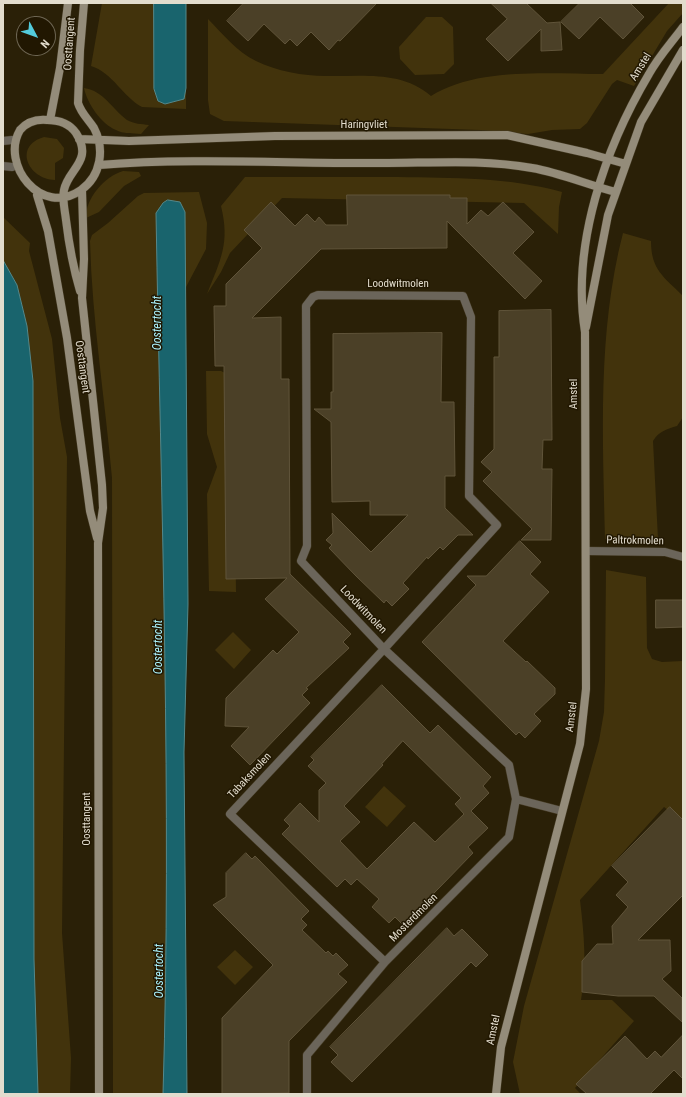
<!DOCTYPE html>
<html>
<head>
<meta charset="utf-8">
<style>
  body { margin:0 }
  #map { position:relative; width:686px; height:1097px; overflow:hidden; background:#2a2007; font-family:"Roboto Condensed",sans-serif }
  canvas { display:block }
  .frame { position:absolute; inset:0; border:4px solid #e2dccd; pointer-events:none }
  .north { position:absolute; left:16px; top:16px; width:40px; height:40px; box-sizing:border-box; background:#211701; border:1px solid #6e6653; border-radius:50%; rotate:131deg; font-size:11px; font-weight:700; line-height:16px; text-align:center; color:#e2dccd }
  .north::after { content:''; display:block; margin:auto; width:14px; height:18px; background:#53cbdb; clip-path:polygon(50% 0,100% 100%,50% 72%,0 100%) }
</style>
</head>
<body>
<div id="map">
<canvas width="686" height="1097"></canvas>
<div class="frame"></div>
<div class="north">N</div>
</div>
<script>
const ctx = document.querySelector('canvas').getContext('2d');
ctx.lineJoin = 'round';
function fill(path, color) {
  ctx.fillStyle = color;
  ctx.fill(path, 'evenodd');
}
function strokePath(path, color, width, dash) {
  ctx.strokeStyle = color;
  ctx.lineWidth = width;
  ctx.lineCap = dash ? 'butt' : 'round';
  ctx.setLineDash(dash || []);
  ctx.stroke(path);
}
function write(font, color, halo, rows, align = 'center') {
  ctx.font = font + ' "Roboto Condensed",sans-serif';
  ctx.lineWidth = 3;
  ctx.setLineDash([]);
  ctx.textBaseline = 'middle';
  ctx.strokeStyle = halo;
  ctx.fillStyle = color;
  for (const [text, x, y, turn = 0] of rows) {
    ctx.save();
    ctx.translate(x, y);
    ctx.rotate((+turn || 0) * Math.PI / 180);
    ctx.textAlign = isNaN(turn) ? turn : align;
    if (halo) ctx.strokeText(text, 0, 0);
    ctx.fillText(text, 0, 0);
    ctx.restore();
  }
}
fill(new Path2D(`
  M 102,3 L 154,3 L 154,89 L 165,104 L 184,99 L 186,88 L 186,109 L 142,107 C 123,97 113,73 91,66 Z
  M 669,3 L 683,3 L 683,13 L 667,31 L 634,86 L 617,80 L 612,84 L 587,123 L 580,129 L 552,130 L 528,134 L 480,130 L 224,121 L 210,114 L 208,100 L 208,19 C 223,34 237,52 256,61 C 276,71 304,76 325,76 C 361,77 401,70 431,96 C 477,67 550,74 603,74 Z
  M 426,17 L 442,17 L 453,27 L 454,64 L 444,74 L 415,75 L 400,59 L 399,47 Z
  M 84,88 C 104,91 112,109 127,120 C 134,124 141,124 149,125 L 141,134 C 133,133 123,134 116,130 C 101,124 87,103 84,88 Z
  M 44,137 L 57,139 L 64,148 L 63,158 L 55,163 L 55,180 C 28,179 13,146 44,137 Z
  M 123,171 L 139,172 L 141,176 L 124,186 L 99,212 L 86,218 C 85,199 105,176 123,171 Z
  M 245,177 C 296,177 347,177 398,177 C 453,178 508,177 562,192 L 559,207 L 558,234 L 524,203 L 282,198 L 230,253 L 221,272 L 207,294 C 221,259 230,243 221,206 Z
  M 199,192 L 207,223 L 206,249 L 185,289 L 185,212 L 156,213 C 161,506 172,800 163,1094 L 113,1094 L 112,478 C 105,399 92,320 90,241 L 92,235 L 108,223 L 138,196 L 144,193 Z
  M 3,217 L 30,243 L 29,251 L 52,339 L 60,418 L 67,457 L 62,933 L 71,1058 L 70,1094 L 38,1094 L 34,959 L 33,381 L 27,326 L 17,285 L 3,260 Z
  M 623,233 L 651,241 C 651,270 664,277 683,296 L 683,417 L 677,426 C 667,429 659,431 653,441 L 658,539 L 605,539 C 603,437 597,333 623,233 Z
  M 206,371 L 221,371 L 233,377 L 236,592 L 209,591 L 207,494 L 217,467 L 207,434 Z
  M 606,570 L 646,577 L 647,648 L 652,659 L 662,662 L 683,661 L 683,822 L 664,807 L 580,900 C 584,934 587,966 581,1000 L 612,1000 L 634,1021 L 575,1088 L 581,1094 L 520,1094 L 513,1062 L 524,1006 L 599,741 L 604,712 L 605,679 Z
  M 233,632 L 251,650 L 234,669 L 215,650 Z
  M 384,786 L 406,806 L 387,827 L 365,807 Z
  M 235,950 L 253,967 L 235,985 L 217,967 Z`), '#42330c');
const water = new Path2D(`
  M 154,3 L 186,3 L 186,88 L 184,99 L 165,104 L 158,101 L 154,89 Z
  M 168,200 L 180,202 L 185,212 L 188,604 L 184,752 L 187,1094 L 163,1094 C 172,800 161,506 156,213 L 163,203 Z
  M 3,260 L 17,285 L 27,326 L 33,381 L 34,959 L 38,1094 L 3,1094 Z`);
fill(water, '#19646d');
strokePath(water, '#55888a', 1);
const building = new Path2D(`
  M 244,3 L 377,3 L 340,41 L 338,40 L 329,50 L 311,32 L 297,46 L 290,39 L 285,44 L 264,24 L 248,41 L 227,21 Z
  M 491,3 L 526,3 L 547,23 L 560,22 L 562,50 L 541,51 L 541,29 L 508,61 L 486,39 L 507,19 Z
  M 580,3 L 630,3 L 644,17 L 623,39 L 600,17 L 579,39 L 561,22 Z
  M 347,195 L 450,195 L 450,198 L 467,198 L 467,224 L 481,210 L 488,216 L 503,202 L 534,232 L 513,253 L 542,281 L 525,299 L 447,221 L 447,248 L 321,249 L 252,318 L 281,317 L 281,379 L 289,379 L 290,574 L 351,634 L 343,642 L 349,648 L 306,688 L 308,689 L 302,695 L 310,703 L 250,765 L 231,746 L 249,727 L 225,726 L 226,698 L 273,650 L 277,654 L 299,632 L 265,599 L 287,578 L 226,579 L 224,366 L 215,366 L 214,306 L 226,306 L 226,284 L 262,248 L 244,230 L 271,202 L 295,226 L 307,214 L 315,222 L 319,217 L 326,225 L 347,225 Z
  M 551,310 L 552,440 L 543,440 L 542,469 L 552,469 L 551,540 L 521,540 L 532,529 L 483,481 L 492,472 L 481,462 L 494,449 L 494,357 L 499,357 L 499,311 Z
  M 442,333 L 441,402 L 454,402 L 455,476 L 445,476 L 445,508 L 473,535 L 458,535 L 443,550 L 440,547 L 428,559 L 427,557 L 403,583 L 409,589 L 392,606 L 386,600 L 384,603 L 356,576 L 329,548 L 332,545 L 326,540 L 333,533 L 332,513 L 371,552 L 408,515 L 370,515 L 370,501 L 332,502 L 331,422 L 314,409 L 331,409 L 331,392 L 333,392 L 333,334 Z
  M 520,541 L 541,562 L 530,574 L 549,592 L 503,641 L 526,662 L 527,661 L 555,688 L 555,694 L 534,714 L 541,721 L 525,738 L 519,732 L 516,735 L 422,642 L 476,585 L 467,576 L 486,576 Z
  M 656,600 L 683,600 L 683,627 L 656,628 Z
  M 382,685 L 430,733 L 438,725 L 491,777 L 483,786 L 489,793 L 471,811 L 488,828 L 468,847 L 473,853 L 403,925 L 395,917 L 389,923 L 372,907 L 379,899 L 357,879 L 351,885 L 345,879 L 337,887 L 282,834 L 290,826 L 284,820 L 300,803 L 319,822 L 319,790 L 326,783 L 308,766 L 314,760 L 311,757 ZM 403,741 L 461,798 L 455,804 L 464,814 L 435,842 L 414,822 L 367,869 L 340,841 L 360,822 L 344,806 L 383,765 L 382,764 Z
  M 670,807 L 683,820 L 683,895 L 638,940 L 670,940 L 671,971 L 662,979 L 682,998 L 682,1022 L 654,996 L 618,996 L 582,992 L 582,961 L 597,944 L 613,944 L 612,926 L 628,907 L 616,895 L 628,882 L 612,866 Z
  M 246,853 L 252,859 L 255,856 L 309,911 L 301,919 L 307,925 L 302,930 L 326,953 L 328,951 L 333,956 L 336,953 L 348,965 L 338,974 L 347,982 L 289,1041 L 289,1093 L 222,1094 L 222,1018 L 273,965 L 213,905 L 226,897 L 226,873 Z
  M 447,928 L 454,936 L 462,929 L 488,955 L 476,967 L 471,962 L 352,1082 L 331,1062 L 338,1055 L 330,1047 Z
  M 683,1035 L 683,1079 L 674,1070 L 650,1094 L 587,1094 L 576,1084 L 625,1036 L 647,1059 L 655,1051 L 661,1057 Z`);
fill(building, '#4b4027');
strokePath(building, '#60543a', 1);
const street = new Path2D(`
  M 3,141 L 12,140
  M 3,166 L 12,167
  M 318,295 L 463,296 L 471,317 L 469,496 L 497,525 L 384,649 L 301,561 L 307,546 L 306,306 L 313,297 Z
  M 586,551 L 665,552 L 683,557
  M 516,799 L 562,811
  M 307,1094 L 307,1055 L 385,962 L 509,837 L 516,799 L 509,765 L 384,649 L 230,814 L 385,962`);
const secondary = new Path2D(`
  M 50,120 L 60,68 L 68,3
  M 79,139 L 129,141 L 275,136 L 507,135 L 587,153 L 626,164
  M 99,165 C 188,158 278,163 368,163 C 422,164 478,158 532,168 C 561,173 588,185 616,192
  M 82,190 L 84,259 L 82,298 L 102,485 L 103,508 L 98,543 L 99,1094
  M 37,195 L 48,231 L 67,338 L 90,511 L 97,538
  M 80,291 C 73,267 69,245 66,220 C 65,211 62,200 64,190 C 68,169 94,161 76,133 C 69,123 58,120 47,120 C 36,119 27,122 20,130 C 0,164 41,218 81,190 C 101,176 105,149 94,128 C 88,119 81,113 78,103 L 80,50 L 84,3
  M 586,327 L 608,215 L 641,122 L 683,50
  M 496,1094 L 501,1047 L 580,744 L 586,689 L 585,332 C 571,245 605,148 649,74 C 658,57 672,42 683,27`);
strokePath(street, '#443a23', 9);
strokePath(secondary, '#443a23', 9);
strokePath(street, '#6b655a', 8);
strokePath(secondary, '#948c7a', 8);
write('11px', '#e2dccd', '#211701', [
  ["Oosttangent",70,44,-86],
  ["Amstel",641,67,-58],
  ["Haringvliet",364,125],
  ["Loodwitmolen",398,284],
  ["Oosttangent",82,367,82],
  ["Amstel",574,394,-90],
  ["Paltrokmolen",635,541,1],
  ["Loodwitmolen",363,610,46],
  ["Amstel",572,717,-83],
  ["Tabaksmolen",250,776,-47],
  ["Oosttangent",87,819,-90],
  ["Mosterdmolen",414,918,-45],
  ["Amstel",494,1030,-78]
]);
write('italic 12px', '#aaf1fb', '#211701', [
  ["Oostertocht",158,323,-90],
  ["Oostertocht",159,647,-90],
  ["Oostertocht",160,971,-90]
]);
</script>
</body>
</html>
